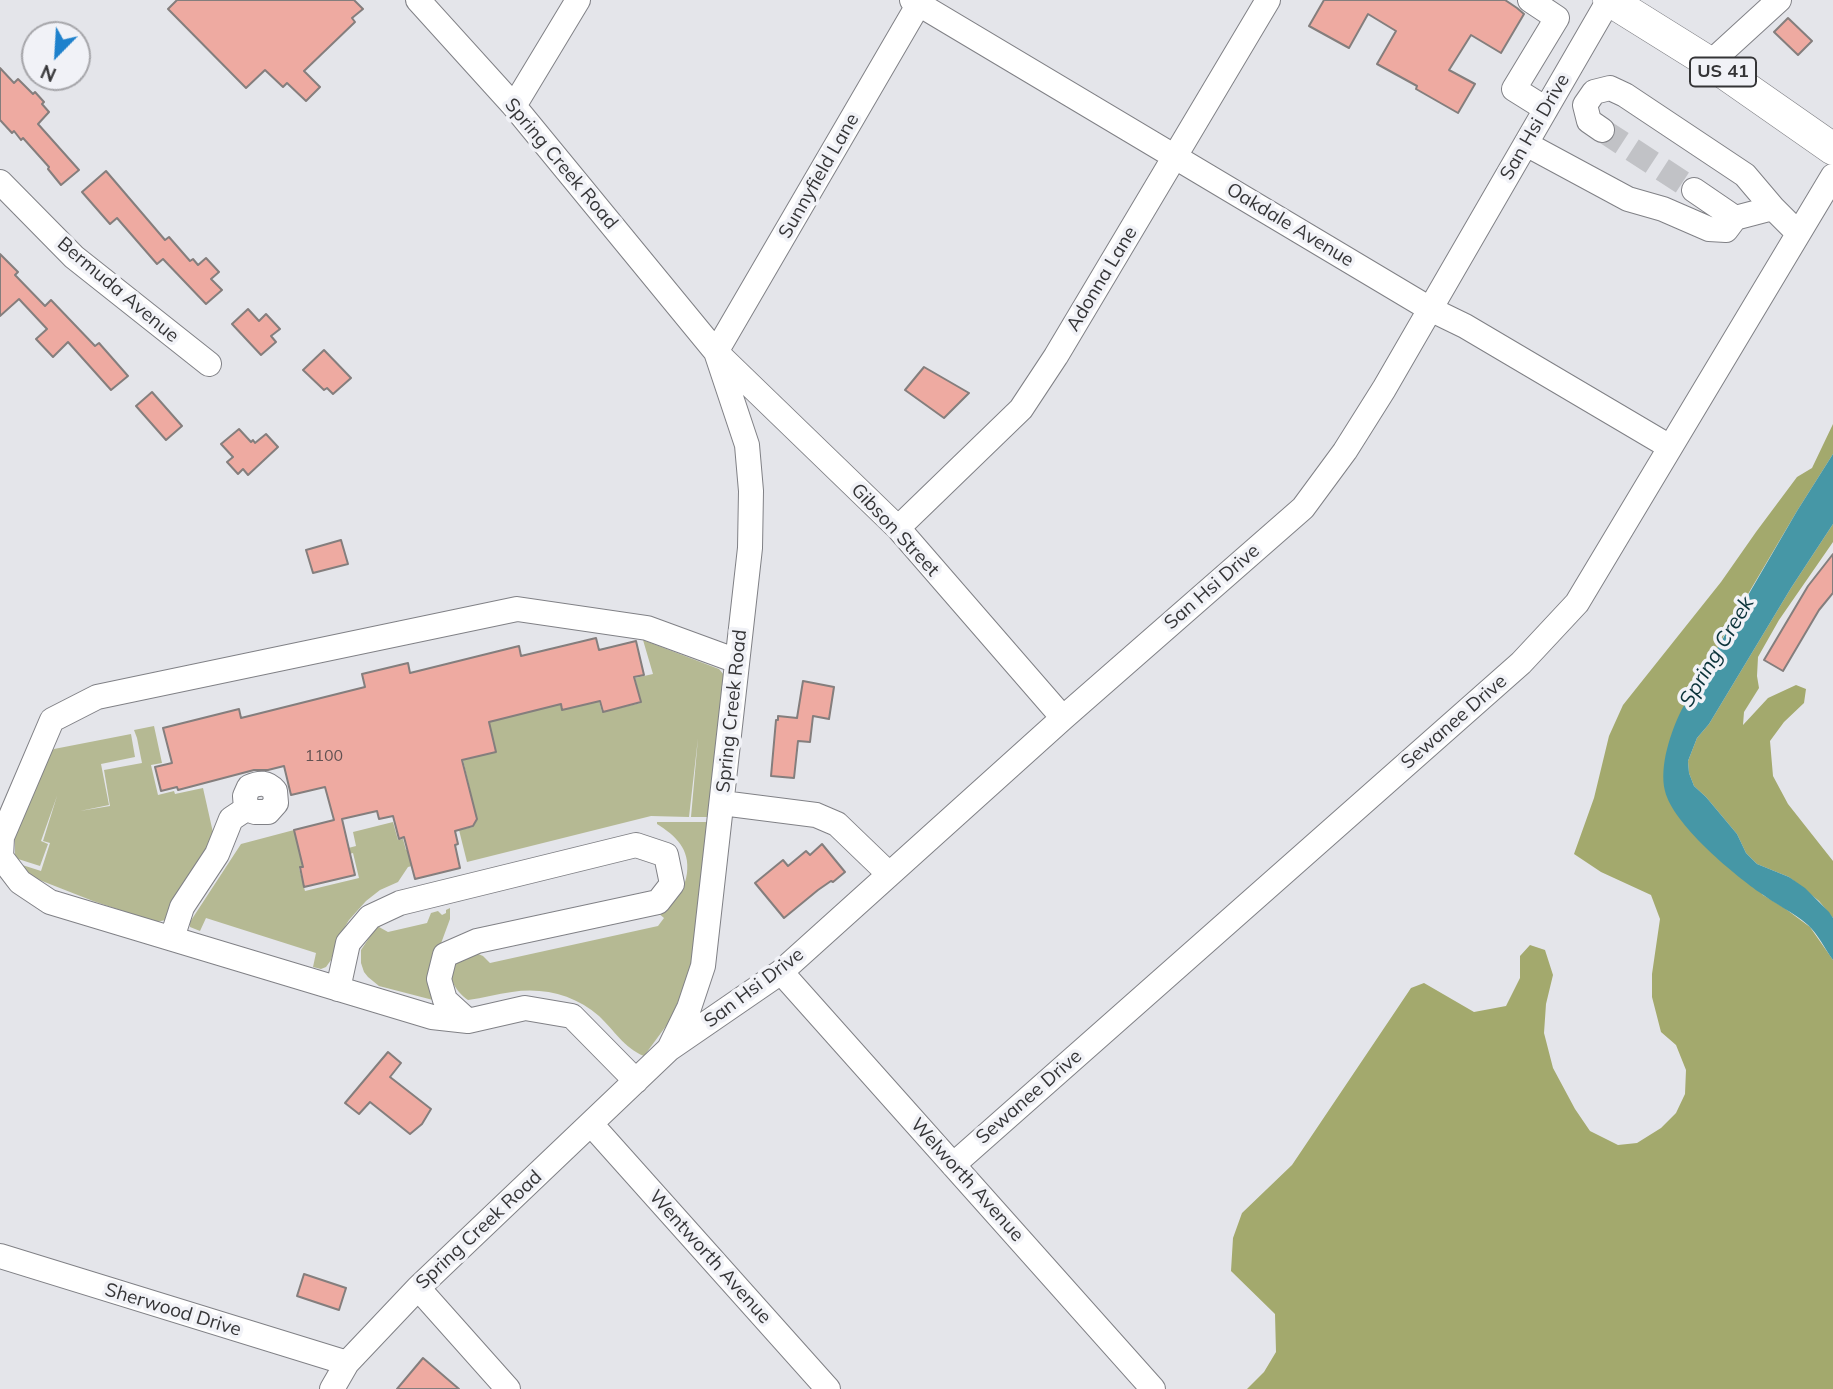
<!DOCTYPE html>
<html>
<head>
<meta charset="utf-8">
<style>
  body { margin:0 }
  #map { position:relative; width:1833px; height:1389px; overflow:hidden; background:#e4e5ea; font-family:Mulish,sans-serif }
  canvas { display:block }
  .north { position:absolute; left:21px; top:21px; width:70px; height:70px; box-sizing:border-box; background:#f1f2f7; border:2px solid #a6a6aa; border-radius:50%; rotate:204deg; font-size:19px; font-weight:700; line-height:28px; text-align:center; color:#353537 }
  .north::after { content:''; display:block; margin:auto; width:24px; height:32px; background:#1e81cc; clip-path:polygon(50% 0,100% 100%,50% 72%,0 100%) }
</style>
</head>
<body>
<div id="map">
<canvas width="1833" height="1389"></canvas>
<div class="north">N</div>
</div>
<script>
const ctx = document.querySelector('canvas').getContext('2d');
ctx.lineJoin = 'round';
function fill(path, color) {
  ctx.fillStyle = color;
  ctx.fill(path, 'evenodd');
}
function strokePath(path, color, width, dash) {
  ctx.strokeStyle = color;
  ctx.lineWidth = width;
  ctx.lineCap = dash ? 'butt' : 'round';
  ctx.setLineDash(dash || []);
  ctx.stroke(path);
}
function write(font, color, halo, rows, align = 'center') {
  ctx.font = font + ' Mulish,sans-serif';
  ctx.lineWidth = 7;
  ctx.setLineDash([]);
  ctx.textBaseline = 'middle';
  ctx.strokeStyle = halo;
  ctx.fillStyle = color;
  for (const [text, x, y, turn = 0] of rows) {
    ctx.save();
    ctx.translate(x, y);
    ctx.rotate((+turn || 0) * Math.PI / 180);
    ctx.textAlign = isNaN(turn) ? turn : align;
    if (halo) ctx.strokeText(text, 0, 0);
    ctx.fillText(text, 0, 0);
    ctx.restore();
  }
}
fill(new Path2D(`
  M 643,640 L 719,669 L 724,675 L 709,817 L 691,817 L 698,738 L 689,817 L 651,816 L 467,862 L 459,830 L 473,827 L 477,820 L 463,760 L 496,752 L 489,722 L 561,704 L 562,710 L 599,701 L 602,712 L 641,703 L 635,678 L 653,674 Z
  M 154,726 L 162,763 L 151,765 L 158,795 L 174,791 L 175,794 L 203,788 L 214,837 L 166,920 L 156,922 L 93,901 L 42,881 L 27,874 L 16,863 L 41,871 L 50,843 L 43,841 L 57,796 L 41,841 L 48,844 L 40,866 L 15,858 L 15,834 L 45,755 L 54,749 L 131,734 L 135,757 L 101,764 L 109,805 L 80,811 L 110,806 L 104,770 L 142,763 L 137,738 L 134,730 Z
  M 393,822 L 398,840 L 403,839 L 406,850 L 415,848 L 419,864 L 408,867 L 398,882 L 380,890 L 366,901 L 349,920 L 337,940 L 331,960 L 326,967 L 321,969 L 313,967 L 316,953 L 206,918 L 200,931 L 190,927 L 190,922 L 241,844 L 294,830 L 301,858 L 321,862 L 299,868 L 305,891 L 359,878 L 353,853 L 343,856 L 333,852 L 356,846 L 353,832 Z
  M 657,822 L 709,822 L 693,956 L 684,988 L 669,1022 L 644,1056 C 624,1048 614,1030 599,1016 C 575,995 543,987 512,992 C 497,994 483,998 468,1000 C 455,991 443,973 459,960 C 464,956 471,955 476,953 L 483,956 L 490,963 L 658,926 L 664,918 L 657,912 C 664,906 673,900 679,893 C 684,887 686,880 687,873 C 690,849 676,836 657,824 Z
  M 450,908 L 450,919 L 429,976 L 433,1000 L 379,986 L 368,977 L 364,972 L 361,963 L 361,950 L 383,917 L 385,918 L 379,927 L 388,932 L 427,923 L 431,913 L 438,911 L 442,915 L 446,913 L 446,910 Z`), '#b5b993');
fill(new Path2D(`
  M 1833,424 L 1833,454 L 1797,511 L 1725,633 L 1665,762 L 1763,895 L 1783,907 L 1810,927 L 1833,960 L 1833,1389 L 1247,1389 L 1264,1372 L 1276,1352 L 1275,1314 L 1231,1271 L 1233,1238 L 1242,1213 L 1292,1165 L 1411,988 L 1424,983 L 1474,1012 L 1506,1006 L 1520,978 L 1520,956 L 1530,945 L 1545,950 L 1553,975 L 1546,1004 L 1544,1033 L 1553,1068 L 1575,1109 L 1590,1131 L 1618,1145 L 1637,1143 L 1661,1128 L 1676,1113 L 1685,1094 L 1686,1070 L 1676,1045 L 1661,1032 L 1652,997 L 1652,974 L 1660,919 L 1651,895 L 1601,872 L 1574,854 L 1594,798 L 1609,736 L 1623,705 L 1721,582 L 1756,532 L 1797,477 L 1812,468 Z
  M 1833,524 L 1833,542 L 1779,620 L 1758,657 L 1757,676 L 1759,688 L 1744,712 L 1743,725 L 1768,698 L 1796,685 L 1806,689 L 1804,703 L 1784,722 L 1770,741 L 1773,776 L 1788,804 L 1833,861 L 1833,918 L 1819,901 L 1789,877 L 1757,864 L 1746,853 L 1737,834 L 1706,797 L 1694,786 L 1689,773 L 1688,761 L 1697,738 L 1709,724 L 1791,588 Z`), '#a3a96d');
fill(new Path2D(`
  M 1833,454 L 1833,524 L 1791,588 L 1709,724 L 1697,738 L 1688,761 L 1689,773 L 1694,786 L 1706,797 L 1737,834 L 1746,853 L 1757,864 L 1789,877 L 1805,888 L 1829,912 L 1833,918 L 1833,960 C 1825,949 1818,934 1808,925 C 1793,912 1775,904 1759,892 C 1732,873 1673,824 1665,791 C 1659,766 1671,731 1682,709 L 1797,511 Z`), '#4697a6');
const building = new Path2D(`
  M 177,0 L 354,0 L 363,9 L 352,18 L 355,22 L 304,71 L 320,87 L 306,101 L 287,83 L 283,87 L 265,70 L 246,88 L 168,9 Z
  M 1324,0 L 1505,0 L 1517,8 L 1524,14 L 1501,53 L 1471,35 L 1449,70 L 1475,84 L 1458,113 L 1416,89 L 1417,86 L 1377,64 L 1396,31 L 1368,14 L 1349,48 L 1309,26 Z
  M 1788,18 L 1812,41 L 1798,55 L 1774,32 Z
  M 0,68 L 14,83 L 18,79 L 33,94 L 35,92 L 44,102 L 42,104 L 49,112 L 38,124 L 79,170 L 61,185 L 48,169 L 49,167 L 23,138 L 21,140 L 14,131 L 12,133 L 0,120 Z
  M 106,171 L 165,240 L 169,237 L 190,261 L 193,259 L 198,265 L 206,258 L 219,272 L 211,279 L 222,290 L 206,304 L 163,259 L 157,264 L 117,218 L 110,224 L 82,192 Z
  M 0,254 L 18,272 L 15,275 L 45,306 L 51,300 L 95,346 L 99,343 L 128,376 L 111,390 L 68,342 L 53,357 L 36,339 L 47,329 L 19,299 L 0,316 Z
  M 248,309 L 259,321 L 266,314 L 280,329 L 271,336 L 276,342 L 261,355 L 232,324 Z
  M 324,350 L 351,378 L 333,394 L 327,388 L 324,390 L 303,370 Z
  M 924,367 L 969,393 L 944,418 L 905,390 Z
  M 152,392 L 182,426 L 166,440 L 136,406 Z
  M 239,429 L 251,442 L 253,440 L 255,443 L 266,434 L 278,447 L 248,475 L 243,469 L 238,474 L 227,462 L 233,457 L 221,444 Z
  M 341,540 L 348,564 L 313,573 L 306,550 Z
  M 1833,554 L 1833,593 L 1819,610 L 1783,671 L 1764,660 L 1808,586 Z
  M 596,638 L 599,650 L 636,641 L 644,675 L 634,677 L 641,702 L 603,712 L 600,701 L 562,710 L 561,704 L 489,722 L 496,752 L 462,760 L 477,819 L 473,826 L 455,831 L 458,844 L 455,845 L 460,868 L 415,879 L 404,837 L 399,839 L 393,816 L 379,819 L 377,811 L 342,819 L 355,875 L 304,887 L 300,867 L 303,867 L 294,830 L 334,820 L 325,787 L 291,795 L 284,766 L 268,770 L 254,770 L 178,790 L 177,787 L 161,791 L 155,767 L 172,763 L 163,728 L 239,709 L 241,718 L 365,687 L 362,674 L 408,663 L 410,673 L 519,646 L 521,656 Z
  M 803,681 L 834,687 L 829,719 L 813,716 L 810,742 L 798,741 L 794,778 L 771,776 L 776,720 L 778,720 L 778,716 L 797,718 Z
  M 822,844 L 845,872 L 833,882 L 831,881 L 818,890 L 784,918 L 755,883 L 783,860 L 788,866 L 806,851 L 810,855 Z
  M 388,1052 L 401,1063 L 390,1077 L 431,1109 L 422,1124 L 410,1134 L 370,1102 L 359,1114 L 345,1103 Z
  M 304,1274 L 346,1288 L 339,1310 L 297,1296 Z
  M 423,1358 L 459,1389 L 397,1389 Z`);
fill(building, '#eeaaa1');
strokePath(building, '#847e7d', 2);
strokePath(new Path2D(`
  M 1602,130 L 1694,190`), '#c1c2c6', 24, [24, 12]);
const minor = new Path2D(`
  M 912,0 L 1430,309 L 1465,326 L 1670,447
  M 921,0 L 716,352 L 898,528 L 1063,718
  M 1530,0 L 1557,18 L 1514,89 L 1546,109
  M 1710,63 L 1779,0
  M 514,106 L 578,0
  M 1602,130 L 1589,121 L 1585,105 L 1594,92 L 1610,88 L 1625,95 L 1745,175 L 1773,208 L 1798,233
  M 1526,144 L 1628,199 L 1663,209 L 1709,229 L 1726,230 L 1735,218 L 1773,208
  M 0,182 L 74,257 L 209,364
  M 1694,190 L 1735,218
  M 898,528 L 1021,409 L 1056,356 L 1268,0
  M 722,803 L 816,815 L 837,824 L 889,874
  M 172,938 L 182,907 L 217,854 L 231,819 L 246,809 L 245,796 L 249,787 C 260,782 267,782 275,791 L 276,803 L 268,812 L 255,812 L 246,809
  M 781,972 L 1153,1389
  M 338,989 L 348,943 L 370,917 L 400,903 L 636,845 L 666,855 L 672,884 L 658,902 L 477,941 L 445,955 L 439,979 L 445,1000 L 468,1021
  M 669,1049 L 781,972 L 1063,718 L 1303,508 L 1345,451 L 1384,389 L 1609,0
  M 636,1081 L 572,1016 L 525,1008 L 468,1021 L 432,1017 L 50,902 L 20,882 L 1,857 L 2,837 L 52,720 L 97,697 L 517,609 L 647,628 L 737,661
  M 591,1124 L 828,1389
  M 953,1165 L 1521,663 L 1577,603 L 1833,176
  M 0,1256 L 347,1363
  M 418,1288 L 508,1389
  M 332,1389 L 347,1363 L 418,1288 L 669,1049 L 689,1008 L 703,966 L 750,548 L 751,491 L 747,445 L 716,352 L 514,106 L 418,0`);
const major = new Path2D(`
  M 1609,0 L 1710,63 L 1833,149`);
strokePath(minor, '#808186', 26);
strokePath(major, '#808186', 33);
strokePath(minor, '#fff', 24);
strokePath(major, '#fff', 32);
write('16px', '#635252', null, [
  ["1100",324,756]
]);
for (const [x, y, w] of [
  [1723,72,66]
]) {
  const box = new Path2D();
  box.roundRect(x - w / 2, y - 14.5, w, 29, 5);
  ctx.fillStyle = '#f1f2f7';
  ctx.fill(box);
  strokePath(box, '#353537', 2);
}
write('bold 18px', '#353537', null, [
  ["US 41",1723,72]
]);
write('19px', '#353537', '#f1f2f7', [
  ["San Hsi Drive",1535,127,-60],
  ["Spring Creek Road",561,164,50],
  ["Sunnyfield Lane",819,176,-60],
  ["Oakdale Avenue",1290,225,31],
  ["Adonna Lane",1102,279,-59],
  ["Bermuda Avenue",118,290,40],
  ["Gibson Street",895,530,47],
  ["San Hsi Drive",1212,587,-41],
  ["Spring Creek Road",732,711,-84],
  ["Sewanee Drive",1454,722,-41],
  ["San Hsi Drive",754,988,-37],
  ["Sewanee Drive",1029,1097,-41],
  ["Welworth Avenue",967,1180,48],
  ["Spring Creek Road",479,1230,-43],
  ["Wentworth Avenue",710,1257,48],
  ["Sherwood Drive",173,1310,17]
]);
write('italic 21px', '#0b333a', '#f1f2f7', [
  ["Spring Creek",1717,652,-59]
]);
</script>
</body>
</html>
